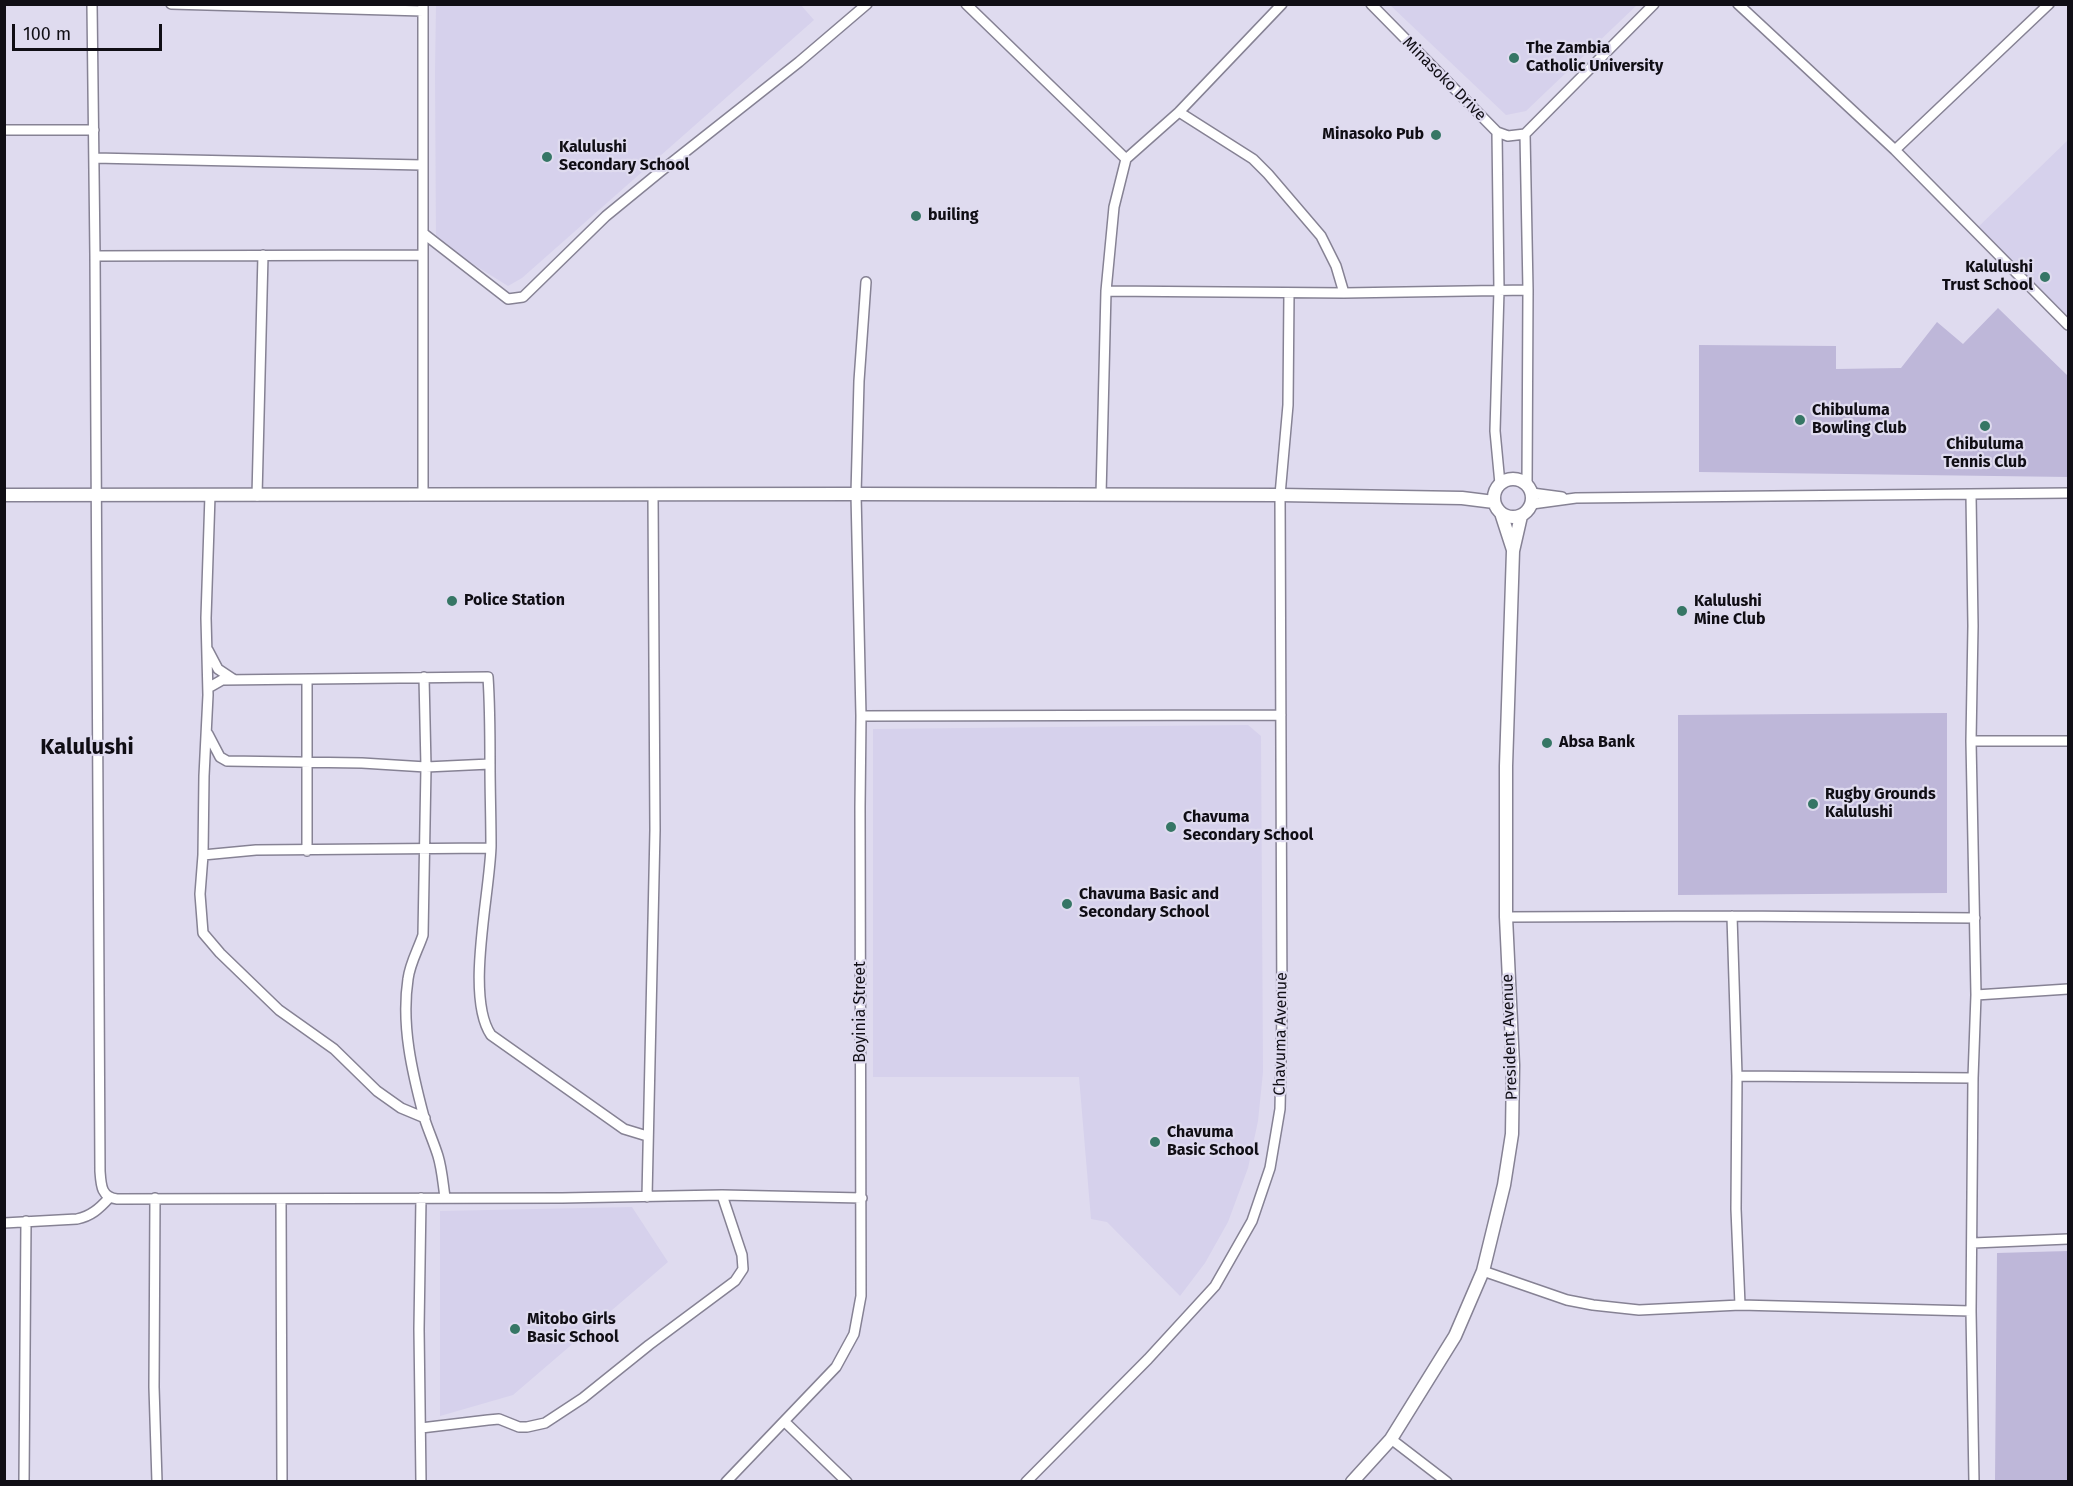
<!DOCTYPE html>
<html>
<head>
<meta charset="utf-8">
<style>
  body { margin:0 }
  #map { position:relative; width:2073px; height:1486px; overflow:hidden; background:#dfdbef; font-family:"Fira Sans",sans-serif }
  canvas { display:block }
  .frame { position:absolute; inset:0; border:6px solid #100e15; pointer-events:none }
  .scale { position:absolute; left:12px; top:24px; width:150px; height:27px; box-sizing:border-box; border:3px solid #100e15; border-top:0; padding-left:8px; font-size:18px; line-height:21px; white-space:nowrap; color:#100e15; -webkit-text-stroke:4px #dfdbef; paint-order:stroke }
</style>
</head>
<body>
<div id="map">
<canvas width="2073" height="1486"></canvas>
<div class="frame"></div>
<div class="scale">100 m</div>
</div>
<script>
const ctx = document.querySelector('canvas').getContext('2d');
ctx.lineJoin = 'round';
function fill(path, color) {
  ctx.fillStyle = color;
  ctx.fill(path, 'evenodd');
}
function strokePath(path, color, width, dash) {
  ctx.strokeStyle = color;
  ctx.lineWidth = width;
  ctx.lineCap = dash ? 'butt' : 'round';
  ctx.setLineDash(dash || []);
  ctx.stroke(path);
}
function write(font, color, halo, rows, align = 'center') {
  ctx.font = font + ' "Fira Sans",sans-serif';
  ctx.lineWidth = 4.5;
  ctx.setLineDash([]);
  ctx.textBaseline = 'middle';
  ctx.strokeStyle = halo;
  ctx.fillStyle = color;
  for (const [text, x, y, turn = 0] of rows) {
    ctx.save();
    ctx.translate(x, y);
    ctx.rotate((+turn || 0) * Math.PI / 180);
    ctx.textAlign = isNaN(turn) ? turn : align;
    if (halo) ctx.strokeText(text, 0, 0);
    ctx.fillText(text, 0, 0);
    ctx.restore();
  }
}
fill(new Path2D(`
  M 800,4 L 814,20 L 522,278 L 508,286 L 436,241 L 435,73 L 436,5 Z
  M 1390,5 L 1637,5 L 1526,111 L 1506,115 Z
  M 2068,140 L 2068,324 L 1975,230 Z
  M 1248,725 L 1261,736 L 1263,1072 L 1258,1121 L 1248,1168 L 1228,1222 L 1205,1263 L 1180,1296 L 1107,1222 L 1091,1219 L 1079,1077 L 873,1077 L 873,729 Z
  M 632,1207 L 668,1262 L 513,1395 L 440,1416 L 440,1211 Z`), '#d6d1ec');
fill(new Path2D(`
  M 1998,308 L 2068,376 L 2068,477 L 1699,472 L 1699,345 L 1836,346 L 1836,369 L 1901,368 L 1937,322 L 1963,344 Z
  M 1947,713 L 1947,893 L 1678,895 L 1678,715 Z
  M 2068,1251 L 2068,1481 L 1995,1481 L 1997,1253 Z`), '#beb7d9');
const minor = new Path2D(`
  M 92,4 L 95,256 L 100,1171 C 101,1185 101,1197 117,1199 L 562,1198 L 722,1195 L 862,1198
  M 171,4 L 423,11
  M 966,4 L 1126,159 L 1114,207 L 1106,291 L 1101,495
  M 1371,4 L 1497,132 L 1508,136 L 1525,134 L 1654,4
  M 1738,4 L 1895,150 L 2068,325
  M 1179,112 L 1253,159 L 1268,174 L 1321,236 L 1336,266 L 1344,293
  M 4,130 L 94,130
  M 1497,132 L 1499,290 L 1495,431 L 1500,484
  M 1525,134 L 1528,290 L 1527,485
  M 1895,150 L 2049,4
  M 94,158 L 422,165
  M 1126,159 L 1179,112 L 1282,4
  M 423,233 L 508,299 L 523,297 L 606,216 L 661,171 L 799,62 L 867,4
  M 95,256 L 423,255
  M 1106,291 L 1344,293 L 1528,290
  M 1532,493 L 1562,497
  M 210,495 L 206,618 L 208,695 L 204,776 L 203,855 L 200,894 L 203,933 L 220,953 L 279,1010 L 334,1049 L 377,1091 L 401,1108 L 425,1118
  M 423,495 L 423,4
  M 1971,495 L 1973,626 L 1971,741 L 1976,995 L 1973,1078 L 1971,1311 L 1974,1482
  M 257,496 L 263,255
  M 1532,504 L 1576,498 L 2068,493
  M 208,650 L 218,669 L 233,679
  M 424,677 L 426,767 L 423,935 C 418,950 410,963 408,979 C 401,1025 412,1072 424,1117 C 428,1130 434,1143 438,1156 C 442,1169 443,1184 445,1197
  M 208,688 L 222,680 L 488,677 C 490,706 490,735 490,764 C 490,791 491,819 491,846 C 490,893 465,997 491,1035 L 624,1129 L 647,1136
  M 861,716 L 1281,715
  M 208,734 L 220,757 L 227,761 L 362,763 L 426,767 L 490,764
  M 1971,741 L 2068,741
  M 307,851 L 307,680
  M 203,855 L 256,850 L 491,848
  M 1732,916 L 1737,1076 L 1736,1209 L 1740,1305
  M 1506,917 L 1732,916 L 1975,918
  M 1976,995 L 2068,989
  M 1737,1076 L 1973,1078
  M 647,1197 L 655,830 L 653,495
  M 155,1198 L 154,1387 L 157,1482
  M 281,1200 L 282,1482
  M 4,1223 L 77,1219 C 91,1216 99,1209 109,1198
  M 1973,1243 L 2068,1239
  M 1483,1271 L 1567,1300 L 1593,1305 L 1639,1310 L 1740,1305 L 1971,1311
  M 785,1422 L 847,1482
  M 421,1428 L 488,1420 L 499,1419 L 519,1427 L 527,1427 L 545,1423 L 583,1398 L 649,1345 L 735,1281 L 743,1269 L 742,1255 L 722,1195
  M 1391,1439 L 1447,1482
  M 24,1482 L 26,1221
  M 421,1482 L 419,1329 L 421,1198
  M 726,1482 L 836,1367 L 854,1334 L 861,1296 L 860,807 L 861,716 L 856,494 L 859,381 L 866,282
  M 1026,1482 L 1148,1359 L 1215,1286 L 1252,1221 L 1270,1168 L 1280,1109 L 1282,1012 L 1280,495 L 1288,405 L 1289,293`);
const tertiary = new Path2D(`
  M1494 498a19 19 0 1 1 38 0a19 19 0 1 1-38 0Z
  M 4,495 L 856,494 L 1280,495 L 1462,498 L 1494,502
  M 1501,513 L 1513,550
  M 1352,1482 L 1391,1439 L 1455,1336 L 1483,1271 L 1504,1185 L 1512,1134 L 1513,1065 L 1506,917 L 1506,766 L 1513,551 L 1521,516`);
strokePath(minor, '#868294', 12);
strokePath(tertiary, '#868294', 15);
strokePath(minor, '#fff', 9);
strokePath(tertiary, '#fff', 12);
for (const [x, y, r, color] of [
  [1514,58,6,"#367665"],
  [1436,135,6,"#367665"],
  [547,157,6,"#367665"],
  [916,216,6,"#367665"],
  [2045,277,6,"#367665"],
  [1800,420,6,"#367665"],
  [1985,426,6,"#367665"],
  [452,601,6,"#367665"],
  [1682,611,6,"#367665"],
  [1547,743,6,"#367665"],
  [1813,804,6,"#367665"],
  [1171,827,6,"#367665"],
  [1067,904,6,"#367665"],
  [1155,1142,6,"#367665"],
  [515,1329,6,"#367665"]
]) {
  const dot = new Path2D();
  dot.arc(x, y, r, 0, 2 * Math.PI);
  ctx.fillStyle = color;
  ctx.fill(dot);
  strokePath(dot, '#dfdbef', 2);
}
write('bold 16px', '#100e15', '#dfdbef', [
  ["The Zambia",1526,49],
  ["Catholic University",1526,67],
  ["Minasoko Pub",1424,135,"right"],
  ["Kalulushi",559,148],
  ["Secondary School",559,166],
  ["builing",928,216],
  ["Kalulushi",2033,268,"right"],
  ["Trust School",2033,286,"right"],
  ["Chibuluma",1812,411],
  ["Bowling Club",1812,429],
  ["Chibuluma",1985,445,"center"],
  ["Tennis Club",1985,463,"center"],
  ["Police Station",464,601],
  ["Kalulushi",1694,602],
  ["Mine Club",1694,620],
  ["Absa Bank",1559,743],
  ["Rugby Grounds",1825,795],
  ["Kalulushi",1825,813],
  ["Chavuma",1183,818],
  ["Secondary School",1183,836],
  ["Chavuma Basic and",1079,895],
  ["Secondary School",1079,913],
  ["Chavuma",1167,1133],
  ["Basic School",1167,1151],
  ["Mitobo Girls",527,1320],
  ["Basic School",527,1338]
], 'left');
write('16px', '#100e15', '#dfdbef', [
  ["Minasoko Drive",1444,79,45],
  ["Boyinia Street",861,1012,-90],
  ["Chavuma Avenue",1281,1034,-89],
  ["President Avenue",1510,1037,-92]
]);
write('bold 22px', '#100e15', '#dfdbef', [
  ["Kalulushi",87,748]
]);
</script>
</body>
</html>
